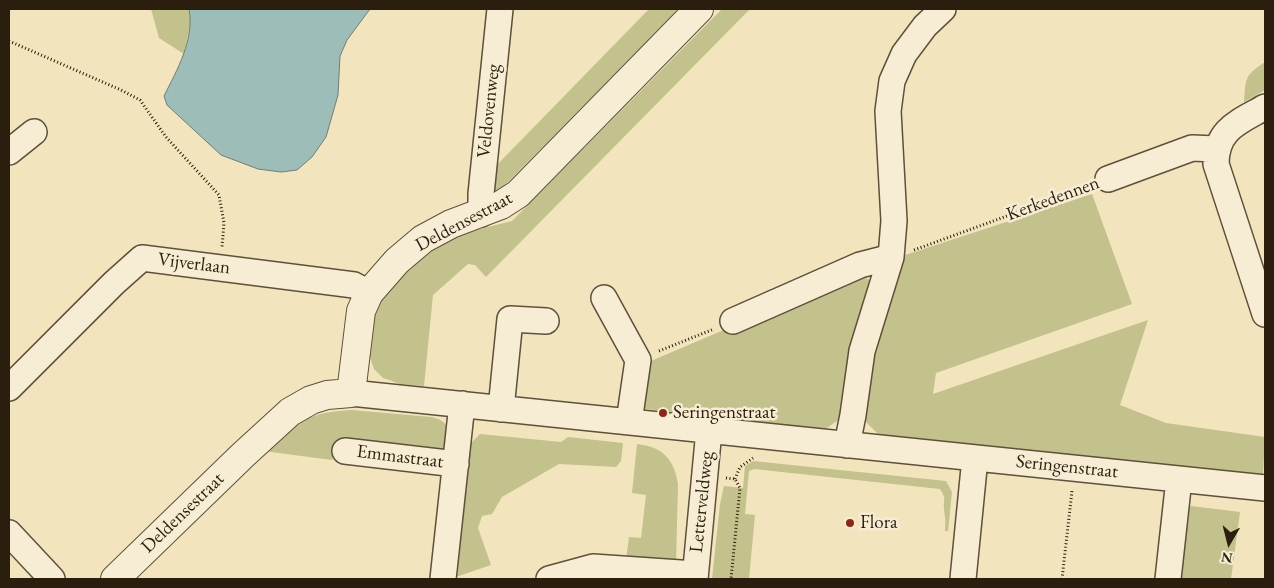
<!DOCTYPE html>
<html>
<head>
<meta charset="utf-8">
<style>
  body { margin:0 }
  #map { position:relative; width:1274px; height:588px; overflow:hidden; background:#f2e4bd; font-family:"EB Garamond",serif }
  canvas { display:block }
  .frame { position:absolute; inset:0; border:10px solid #2c1e0e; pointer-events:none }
  .north { position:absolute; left:1204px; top:518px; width:50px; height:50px; -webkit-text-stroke:4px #f7edd4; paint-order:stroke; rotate:188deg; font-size:14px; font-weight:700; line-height:20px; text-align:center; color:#2c1e0e }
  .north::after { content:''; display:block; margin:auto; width:18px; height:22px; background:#2c1e0e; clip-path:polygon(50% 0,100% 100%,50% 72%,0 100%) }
</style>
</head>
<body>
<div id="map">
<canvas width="1274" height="588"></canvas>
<div class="frame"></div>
<div class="north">N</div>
</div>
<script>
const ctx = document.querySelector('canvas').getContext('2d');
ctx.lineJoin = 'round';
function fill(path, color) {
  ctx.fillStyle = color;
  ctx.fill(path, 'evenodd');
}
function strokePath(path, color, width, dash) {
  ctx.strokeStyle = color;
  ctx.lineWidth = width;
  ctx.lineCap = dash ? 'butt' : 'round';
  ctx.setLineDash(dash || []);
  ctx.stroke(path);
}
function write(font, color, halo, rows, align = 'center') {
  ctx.font = font + ' "EB Garamond",serif';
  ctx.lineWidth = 5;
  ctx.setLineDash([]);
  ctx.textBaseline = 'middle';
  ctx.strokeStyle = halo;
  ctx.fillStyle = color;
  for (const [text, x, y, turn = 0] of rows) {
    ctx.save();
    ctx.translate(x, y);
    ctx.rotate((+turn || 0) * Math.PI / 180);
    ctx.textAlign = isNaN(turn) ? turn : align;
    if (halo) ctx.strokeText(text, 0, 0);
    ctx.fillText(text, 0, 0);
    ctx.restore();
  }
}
fill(new Path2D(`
  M 151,9 L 189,9 L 191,22 L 184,54 L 159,38 Z
  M 649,9 L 679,9 L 496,194 L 488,197 L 493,169 Z
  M 722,9 L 750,9 L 486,277 L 475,265 L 468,264 L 433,295 L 424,386 L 400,384 L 389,380 L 383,378 L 374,369 L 370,357 L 369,341 L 373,307 L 394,280 L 444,238 L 512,221 Z
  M 1265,62 L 1265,90 L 1244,102 C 1246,78 1244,76 1265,62 Z
  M 1092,194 L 1132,304 L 936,373 L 933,394 L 1148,320 L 1120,405 L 1166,423 L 1265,437 L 1263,475 L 881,437 L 860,416 L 867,362 L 899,257 Z
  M 857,273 L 873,282 L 847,414 L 824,430 L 638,408 L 644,364 Z
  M 352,410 L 431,417 C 451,421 450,433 452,451 L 341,441 L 332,460 L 263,451 C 296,423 307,412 352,410 Z
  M 480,434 L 561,442 L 568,437 L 623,443 L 621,461 L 616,467 L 559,464 L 502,497 L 492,514 L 482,516 L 478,528 L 491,565 L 450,579 L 464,442 L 471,443 Z
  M 637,444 C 662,447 674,458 678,484 L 676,565 L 626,560 L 629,537 L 641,538 L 646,495 L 632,493 Z
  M 753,461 L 946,481 L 952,492 L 948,531 L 945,531 C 946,520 945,519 944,509 C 943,498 947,500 940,489 L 754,469 L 749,471 L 745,514 L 755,515 L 749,579 L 712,579 L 720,504 L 724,486 L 743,488 L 745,466 Z
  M 1191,506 L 1240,512 L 1231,579 L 1178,579 L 1185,511 Z`), '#c3c18c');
const water = new Path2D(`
  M 189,9 L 370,9 L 347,40 L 340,56 L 338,95 L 326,137 L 312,157 L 297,170 L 281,172 L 258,169 L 221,155 L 167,105 L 164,96 C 177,70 195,39 189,9 Z`);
fill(water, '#9dbdb9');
strokePath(water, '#707d75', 1);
const minor = new Path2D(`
  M 1265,107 C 1239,122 1216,129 1216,164 L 1265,314
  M 9,152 L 34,132
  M 1108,179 L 1192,148 L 1216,149
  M 481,214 L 481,194 L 500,9
  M 604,298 L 638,360 L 629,422
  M 733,321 L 860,265 L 891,257
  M 9,388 L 114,283 L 142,258 L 354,285 L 369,293
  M 351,393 L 1265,488
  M 501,409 L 510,319 L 546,321
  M 847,445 L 853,415 L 862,351 L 891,257 L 894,221 L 888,111 L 892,81 L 904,54 L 925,26 L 943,9
  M 345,451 L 456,464
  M 9,533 L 52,579
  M 443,579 L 462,404
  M 549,579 L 593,567 L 695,574
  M 695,579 L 709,430
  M 963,579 L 975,458
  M 1168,579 L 1179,479`);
const tertiary = new Path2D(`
  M 115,579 L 243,455 L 290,412 L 311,400 L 327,395 L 351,393 L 361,311 L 369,293 L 397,261 L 423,239 L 451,224 L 501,205 L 518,194 L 699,9`);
strokePath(minor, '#5e503a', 28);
strokePath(tertiary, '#5e503a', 30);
strokePath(new Path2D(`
  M 9,41 L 121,90 L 140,100 L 166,137 L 219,195 L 224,223 L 222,247
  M 914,250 L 1089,186
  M 659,351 L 714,329
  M 726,478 L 735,479 L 740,488 L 731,579
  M 735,479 L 740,467 L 753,458
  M 1062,579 L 1072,491`), '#2c1e0e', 3, [1, 2.5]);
strokePath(minor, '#f7edd4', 25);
strokePath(tertiary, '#f7edd4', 28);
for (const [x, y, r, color] of [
  [663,413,5,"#8f2418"],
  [850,523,5,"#8f2418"]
]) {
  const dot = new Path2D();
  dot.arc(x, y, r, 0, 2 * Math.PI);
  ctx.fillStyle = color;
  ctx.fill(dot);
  strokePath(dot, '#f7edd4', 2);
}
write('19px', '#2c1e0e', '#f7edd4', [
  ["Veldovenweg",489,111,-84],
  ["Kerkedennen",1053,199,-20],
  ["Deldensestraat",464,222,-28],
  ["Vijverlaan",194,264,7],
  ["Emmastraat",400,457,7],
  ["Seringenstraat",1067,467,6],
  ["Letterveldweg",702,502,-84],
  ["Deldensestraat",183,513,-44]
]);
write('19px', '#2c1e0e', '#f7edd4', [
  ["Seringenstraat",673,413],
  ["Flora",860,523]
], 'left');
</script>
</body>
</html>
